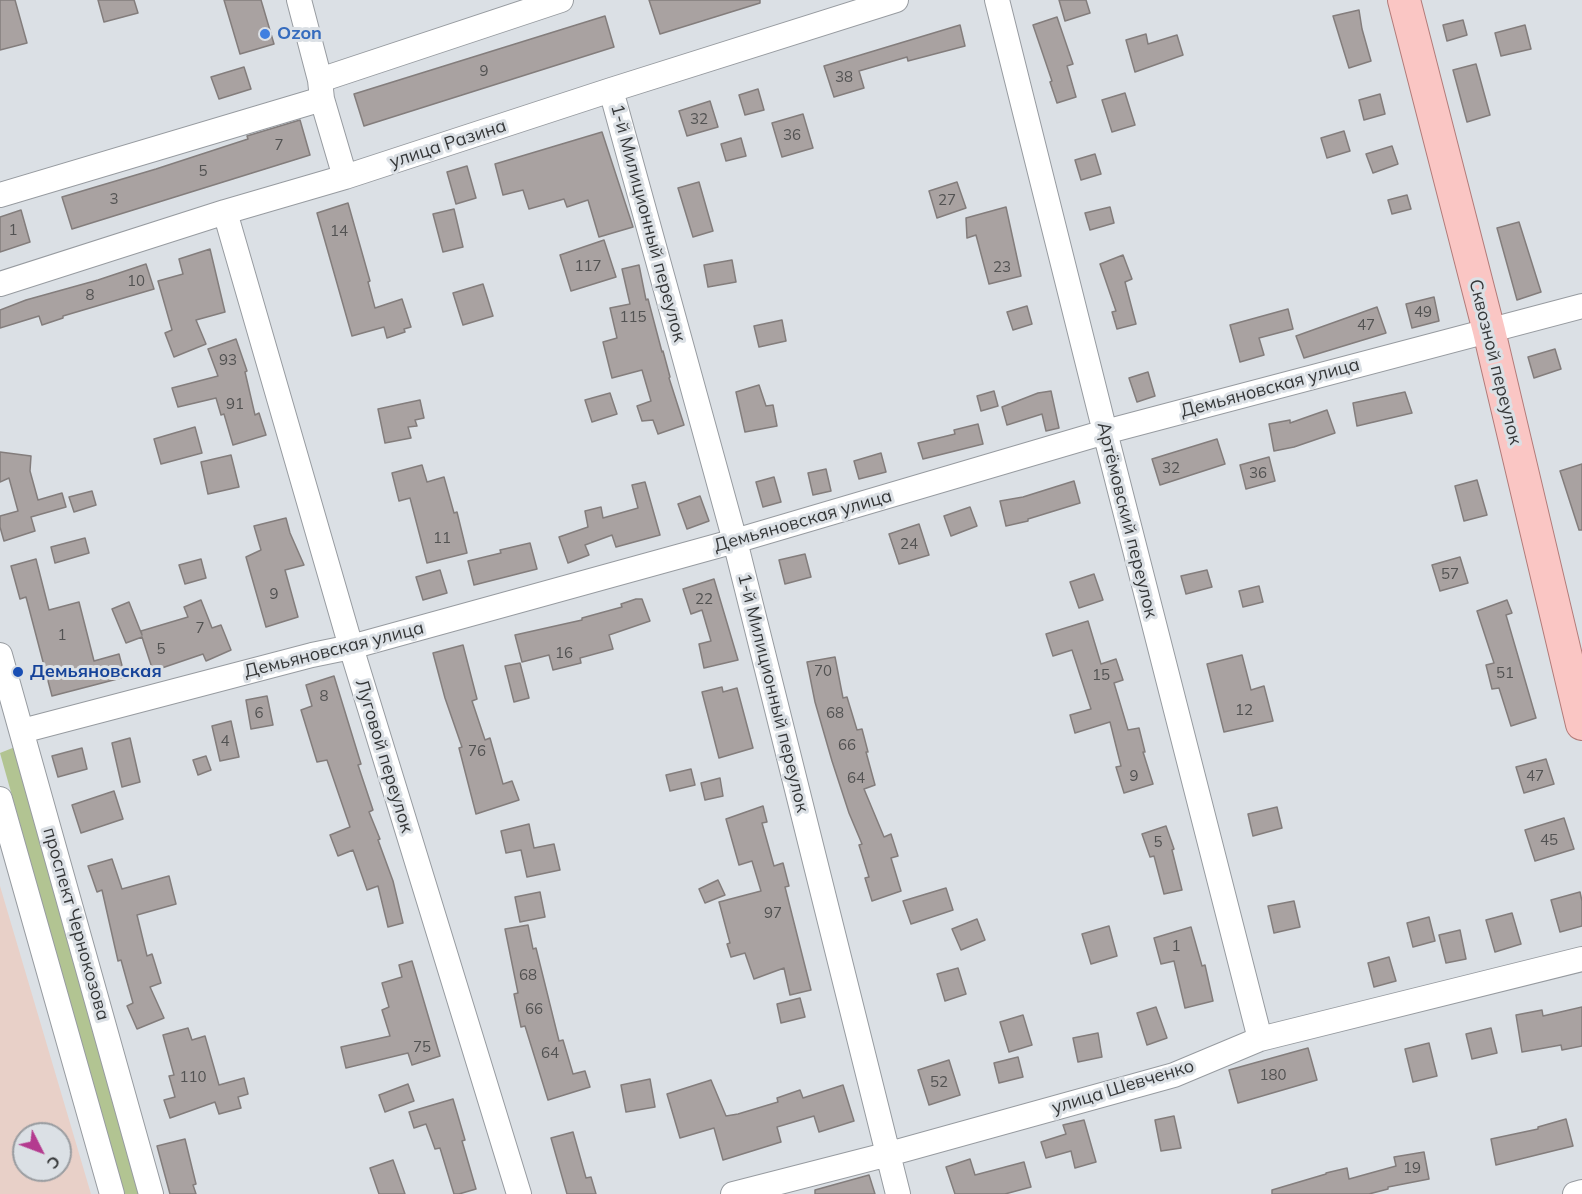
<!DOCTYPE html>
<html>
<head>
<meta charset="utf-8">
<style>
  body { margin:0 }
  #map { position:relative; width:1582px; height:1194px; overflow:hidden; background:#dbe0e5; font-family:Mulish,sans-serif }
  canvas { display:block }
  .north { position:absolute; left:12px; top:1122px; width:60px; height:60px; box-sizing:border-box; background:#dbe0e5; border:2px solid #999ca0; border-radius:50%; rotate:132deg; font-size:16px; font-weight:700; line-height:24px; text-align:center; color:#353738 }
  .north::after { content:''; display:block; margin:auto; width:21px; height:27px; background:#b43b8f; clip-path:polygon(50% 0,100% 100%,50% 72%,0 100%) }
</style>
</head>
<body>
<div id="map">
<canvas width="1582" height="1194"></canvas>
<div class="north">С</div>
</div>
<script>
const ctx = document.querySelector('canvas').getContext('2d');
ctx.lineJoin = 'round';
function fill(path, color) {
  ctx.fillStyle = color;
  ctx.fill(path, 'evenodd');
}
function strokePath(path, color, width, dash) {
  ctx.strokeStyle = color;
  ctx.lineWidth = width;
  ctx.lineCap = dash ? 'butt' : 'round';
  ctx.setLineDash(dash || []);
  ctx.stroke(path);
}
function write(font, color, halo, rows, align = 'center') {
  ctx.font = font + ' Mulish,sans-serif';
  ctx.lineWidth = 6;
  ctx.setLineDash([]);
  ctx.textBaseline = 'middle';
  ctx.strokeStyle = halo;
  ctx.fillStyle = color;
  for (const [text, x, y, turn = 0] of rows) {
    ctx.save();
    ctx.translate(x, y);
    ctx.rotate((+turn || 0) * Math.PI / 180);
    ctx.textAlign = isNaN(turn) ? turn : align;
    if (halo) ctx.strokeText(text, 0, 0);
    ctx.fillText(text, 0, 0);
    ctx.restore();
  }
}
fill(new Path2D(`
  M 0,886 L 91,1194 L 0,1194 ZM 24,1134 L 60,1134 L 60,1170 L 24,1170 Z`), '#e8d0c8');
fill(new Path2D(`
  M 15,747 L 143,1194 L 124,1194 L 0,753 Z`), '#b2c492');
const building = new Path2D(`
  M 0,0 L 15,0 L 27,43 L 0,50 Z
  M 98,0 L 134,0 L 138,13 L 104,22 Z
  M 224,0 L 261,0 L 274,44 L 240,54 Z
  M 649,0 L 760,0 L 760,3 L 660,34 Z
  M 1059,0 L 1086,0 L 1090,13 L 1065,21 Z
  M 1359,10 L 1362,29 L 1371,61 L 1349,68 L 1333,16 Z
  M 605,16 L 614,47 L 364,126 L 354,94 Z
  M 1057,17 L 1073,64 L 1067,66 L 1076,97 L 1057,103 L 1050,82 L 1052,81 L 1033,25 Z
  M 1463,20 L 1467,35 L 1447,41 L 1443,25 Z
  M 960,25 L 965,46 L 908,61 L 907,57 L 859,71 L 864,88 L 834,97 L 824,66 Z
  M 1525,25 L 1531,49 L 1501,56 L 1495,33 Z
  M 1146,34 L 1148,44 L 1177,35 L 1183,55 L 1135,72 L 1126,40 Z
  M 1476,64 L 1490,115 L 1467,122 L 1453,70 Z
  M 244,67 L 251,89 L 219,99 L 211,77 Z
  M 758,89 L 764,110 L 745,115 L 739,95 Z
  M 1125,93 L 1135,125 L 1112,132 L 1102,100 Z
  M 1380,94 L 1385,114 L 1364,120 L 1359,100 Z
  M 710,101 L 718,127 L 687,136 L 679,111 Z
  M 803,114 L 813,148 L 782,157 L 772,123 Z
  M 300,120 L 310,155 L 72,229 L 62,197 L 156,169 L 248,139 L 247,136 Z
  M 1344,131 L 1350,151 L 1327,158 L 1321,138 Z
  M 602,132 L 633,227 L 599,237 L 588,200 L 567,207 L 564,199 L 529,209 L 523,190 L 503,195 L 495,164 Z
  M 741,138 L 746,156 L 726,161 L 721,144 Z
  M 1392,146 L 1398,164 L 1373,173 L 1366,154 Z
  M 1095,154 L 1101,174 L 1081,180 L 1075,160 Z
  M 467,166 L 476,198 L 456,204 L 447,172 Z
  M 699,182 L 713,231 L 693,237 L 678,188 Z
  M 957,182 L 966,208 L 937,218 L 929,191 Z
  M 1407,195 L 1411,209 L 1392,214 L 1388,200 Z
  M 348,203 L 370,281 L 368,282 L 375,308 L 402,299 L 411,327 L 404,329 L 405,332 L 387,338 L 384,327 L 352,336 L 317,213 Z
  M 1006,207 L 1021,276 L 989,284 L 976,235 L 967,238 L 966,218 Z
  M 1110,207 L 1114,223 L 1090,230 L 1085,213 Z
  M 454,209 L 463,247 L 443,252 L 433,214 Z
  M 21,210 L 30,242 L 0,252 L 0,217 Z
  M 1519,222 L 1541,292 L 1517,300 L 1497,228 Z
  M 604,240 L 616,277 L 571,291 L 560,255 Z
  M 210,249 L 225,312 L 196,320 L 206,344 L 174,357 L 165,333 L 172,330 L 158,281 L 183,274 L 179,259 Z
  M 1123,255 L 1132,279 L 1125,282 L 1136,324 L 1117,329 L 1112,312 L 1116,311 L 1100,264 Z
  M 732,260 L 736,282 L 708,287 L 704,265 Z
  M 146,264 L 154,289 L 63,316 L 63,318 L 42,325 L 39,316 L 0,328 L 0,310 L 26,300 L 98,280 Z
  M 639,265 L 646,300 L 648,299 L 662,352 L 663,351 L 670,377 L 669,378 L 684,425 L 658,434 L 653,420 L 642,421 L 637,406 L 651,401 L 642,370 L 612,378 L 603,342 L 617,338 L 610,308 L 630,304 L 622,269 Z
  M 483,284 L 493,316 L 463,325 L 453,293 Z
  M 1434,297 L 1439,321 L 1412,328 L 1406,304 Z
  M 1027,306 L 1032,324 L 1013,330 L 1007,312 Z
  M 1377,307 L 1386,333 L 1304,358 L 1296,336 Z
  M 1288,309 L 1293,329 L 1259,338 L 1264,355 L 1240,362 L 1230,325 Z
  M 782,320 L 786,341 L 759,347 L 754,326 Z
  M 236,339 L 247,371 L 245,372 L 255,415 L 259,413 L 266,435 L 233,445 L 224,414 L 221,415 L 216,398 L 178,407 L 172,388 L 218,376 L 208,349 Z
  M 1555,349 L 1561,369 L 1534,378 L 1528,357 Z
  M 1148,372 L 1155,396 L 1137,402 L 1129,378 Z
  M 759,385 L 766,406 L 773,405 L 777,426 L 745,432 L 736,392 Z
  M 994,391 L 998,406 L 981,411 L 977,396 Z
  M 1051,391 L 1059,428 L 1046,431 L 1042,414 L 1007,425 L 1002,407 L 1038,393 Z
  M 1405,392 L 1412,413 L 1357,426 L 1353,403 Z
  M 610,393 L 617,414 L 592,422 L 585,400 Z
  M 420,400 L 424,418 L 415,420 L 417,426 L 408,427 L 411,438 L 385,443 L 378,409 Z
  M 1327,410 L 1335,433 L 1294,447 L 1274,451 L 1269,424 L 1290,420 L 1290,423 Z
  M 978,424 L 983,444 L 923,459 L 918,443 L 955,434 L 954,430 Z
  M 195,427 L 202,453 L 161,464 L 154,439 Z
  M 1217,439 L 1225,464 L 1160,485 L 1152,459 Z
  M 0,452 L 31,456 L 30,471 L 38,500 L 62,493 L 66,507 L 31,517 L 35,531 L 4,541 L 0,527 L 0,516 L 18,511 L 9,478 L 0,482 Z
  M 881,453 L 886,472 L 859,479 L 854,461 Z
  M 231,455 L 239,487 L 208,494 L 201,462 Z
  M 1269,457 L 1275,481 L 1246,489 L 1240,465 Z
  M 1582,464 L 1582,530 L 1579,530 L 1560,471 Z
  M 422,465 L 427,482 L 444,477 L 454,513 L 457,512 L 467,553 L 427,563 L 410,498 L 399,501 L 392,473 Z
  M 826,469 L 831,491 L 813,495 L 808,473 Z
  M 774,477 L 781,502 L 763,507 L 756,482 Z
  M 1477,480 L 1487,515 L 1464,521 L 1455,486 Z
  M 1074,481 L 1080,503 L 1028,519 L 1028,521 L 1006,526 L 1000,501 L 1023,497 Z
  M 645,482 L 660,535 L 616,547 L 612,535 L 585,545 L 589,555 L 568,563 L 559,537 L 588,527 L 585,511 L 601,507 L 603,518 L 638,508 L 632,485 Z
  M 92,491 L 96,505 L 74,512 L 69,497 Z
  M 700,496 L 709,521 L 687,529 L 678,504 Z
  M 970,507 L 977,526 L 951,536 L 944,516 Z
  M 286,518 L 290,533 L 304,565 L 285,570 L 298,617 L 266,627 L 246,557 L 261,550 L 254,526 Z
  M 919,524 L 929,555 L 899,564 L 889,534 Z
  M 85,538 L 89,553 L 55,563 L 51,547 Z
  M 530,543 L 537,569 L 474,585 L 468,561 L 501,553 L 500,550 Z
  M 805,554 L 811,577 L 785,584 L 779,560 Z
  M 1460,557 L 1468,583 L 1440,591 L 1432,565 Z
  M 36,559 L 49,610 L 79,602 L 94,661 L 119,654 L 125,677 L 52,696 L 26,597 L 20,599 L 11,566 Z
  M 201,559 L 206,578 L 185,584 L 179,565 Z
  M 440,570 L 447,593 L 423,600 L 416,577 Z
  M 1207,570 L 1212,587 L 1186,594 L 1181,576 Z
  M 1094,574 L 1103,600 L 1079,608 L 1070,582 Z
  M 714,579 L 738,660 L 704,668 L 699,644 L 711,641 L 702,610 L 691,614 L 683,589 Z
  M 1259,586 L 1263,602 L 1243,607 L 1239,591 Z
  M 636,599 L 642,599 L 650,621 L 609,635 L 613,649 L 580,658 L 581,663 L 553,670 L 549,655 L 522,662 L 515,635 L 582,620 L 582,618 L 622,607 L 621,604 Z
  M 201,600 L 212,628 L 221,625 L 231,650 L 206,661 L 203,654 L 153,671 L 142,637 L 126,643 L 112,609 L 129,602 L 142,635 L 141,631 L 188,617 L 184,607 Z
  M 1507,600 L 1512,613 L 1506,615 L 1536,718 L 1511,726 L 1499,688 L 1492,689 L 1486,665 L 1494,663 L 1477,611 Z
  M 1088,621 L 1101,664 L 1116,659 L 1123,680 L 1114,683 L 1128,730 L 1139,728 L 1145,752 L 1143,752 L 1153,784 L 1124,793 L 1116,767 L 1121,766 L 1110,722 L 1075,733 L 1070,715 L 1091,709 L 1072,650 L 1053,656 L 1046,634 Z
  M 463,645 L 477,699 L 472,701 L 485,740 L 490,738 L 503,784 L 512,781 L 519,800 L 476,814 L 459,748 L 462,747 L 445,698 L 433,653 Z
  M 1242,655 L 1251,690 L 1264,686 L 1273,721 L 1224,732 L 1207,664 Z
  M 835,657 L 843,698 L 847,697 L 857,730 L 862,729 L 868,752 L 866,752 L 875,785 L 864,789 L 884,837 L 891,834 L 898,856 L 891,858 L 901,891 L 872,901 L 865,878 L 869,877 L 859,845 L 862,844 L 849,813 L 832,761 L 815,702 L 807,662 Z
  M 520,663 L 529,698 L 514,702 L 505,666 Z
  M 334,676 L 361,764 L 358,765 L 373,810 L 369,812 L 380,839 L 378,840 L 393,881 L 403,923 L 388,927 L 378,886 L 367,890 L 353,850 L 338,856 L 330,835 L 350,827 L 327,760 L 317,762 L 301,710 L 312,706 L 306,685 Z
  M 722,687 L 723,692 L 737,688 L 753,748 L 719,758 L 702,692 Z
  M 267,696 L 273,725 L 251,729 L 246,700 Z
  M 231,721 L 239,757 L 220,761 L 212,726 Z
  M 130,738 L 140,782 L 122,787 L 112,743 Z
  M 82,748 L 87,769 L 58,777 L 52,756 Z
  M 206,756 L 211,770 L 198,775 L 193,760 Z
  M 1546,759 L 1554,784 L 1524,793 L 1516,767 Z
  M 691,769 L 695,785 L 670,791 L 666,775 Z
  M 720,778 L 723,796 L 705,800 L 701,783 Z
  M 114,791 L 123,819 L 81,833 L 72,805 Z
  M 763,806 L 767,822 L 762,823 L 774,866 L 783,863 L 789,886 L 785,887 L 811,990 L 790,995 L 784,968 L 754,979 L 745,953 L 731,957 L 727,944 L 730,943 L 719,902 L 761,891 L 752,861 L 739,865 L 726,819 Z
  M 1277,807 L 1282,828 L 1253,836 L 1248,814 Z
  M 1564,818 L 1574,849 L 1535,861 L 1525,830 Z
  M 529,824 L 534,848 L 554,844 L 560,870 L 527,877 L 521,850 L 506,853 L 501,831 Z
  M 1166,826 L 1174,849 L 1172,850 L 1182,890 L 1164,894 L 1154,856 L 1150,857 L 1142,834 Z
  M 112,859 L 122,889 L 169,876 L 176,904 L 137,915 L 147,956 L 152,954 L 161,983 L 150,987 L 164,1018 L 137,1029 L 127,1006 L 133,1003 L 121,960 L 118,961 L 102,890 L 97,892 L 88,866 Z
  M 718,880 L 725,895 L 705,903 L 699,889 Z
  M 946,888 L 953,910 L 911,924 L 903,901 Z
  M 540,892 L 545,917 L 520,922 L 515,897 Z
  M 1580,892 L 1582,901 L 1582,926 L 1560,932 L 1551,900 Z
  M 1294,901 L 1300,927 L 1274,933 L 1268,906 Z
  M 1512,913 L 1521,944 L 1495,952 L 1486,920 Z
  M 1429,917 L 1435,941 L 1413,947 L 1407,923 Z
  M 977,919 L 985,940 L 961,950 L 952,929 Z
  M 528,925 L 533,949 L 536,948 L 559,1041 L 563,1040 L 573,1074 L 585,1071 L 590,1087 L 548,1100 L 525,1026 L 521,1027 L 514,994 L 518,993 L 505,929 Z
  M 1109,926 L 1117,956 L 1091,964 L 1082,934 Z
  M 1191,927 L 1202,966 L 1205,965 L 1213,1001 L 1185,1008 L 1174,961 L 1161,964 L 1154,938 Z
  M 1460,930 L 1466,959 L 1446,963 L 1439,935 Z
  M 1389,957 L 1396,981 L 1374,987 L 1368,963 Z
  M 412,961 L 440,1056 L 412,1065 L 408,1053 L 346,1068 L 341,1047 L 390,1036 L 382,1010 L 389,1007 L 382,983 L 402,977 L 399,965 Z
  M 958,968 L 966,994 L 945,1001 L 937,974 Z
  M 800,998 L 805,1017 L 781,1023 L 777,1004 Z
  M 1156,1007 L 1167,1038 L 1147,1045 L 1137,1013 Z
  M 1582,1007 L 1582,1046 L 1562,1050 L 1561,1045 L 1522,1052 L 1516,1015 L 1542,1010 L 1543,1016 Z
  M 1023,1015 L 1032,1045 L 1009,1052 L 1000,1022 Z
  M 188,1028 L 192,1040 L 205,1036 L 219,1085 L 244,1078 L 248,1094 L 238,1097 L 241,1108 L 219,1114 L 215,1102 L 170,1118 L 164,1100 L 175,1097 L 169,1076 L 174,1075 L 163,1035 Z
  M 1491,1028 L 1497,1053 L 1472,1059 L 1466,1034 Z
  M 1098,1033 L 1102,1057 L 1078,1062 L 1073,1038 Z
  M 1429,1043 L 1437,1076 L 1413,1082 L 1405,1049 Z
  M 1308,1048 L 1317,1080 L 1238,1103 L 1229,1070 Z
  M 1018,1057 L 1023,1077 L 999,1083 L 994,1063 Z
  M 949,1060 L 960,1095 L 929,1105 L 918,1070 Z
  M 650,1079 L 655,1107 L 626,1112 L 621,1085 Z
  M 711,1080 L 726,1116 L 738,1114 L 778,1102 L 777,1098 L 800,1090 L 803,1098 L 843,1085 L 854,1121 L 819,1132 L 814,1116 L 777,1127 L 781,1142 L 723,1160 L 714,1128 L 680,1138 L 667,1094 Z
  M 408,1084 L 414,1101 L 385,1112 L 379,1095 Z
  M 453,1099 L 465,1140 L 462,1141 L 476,1189 L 459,1194 L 454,1194 L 440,1148 L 435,1149 L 426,1124 L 414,1128 L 409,1112 Z
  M 1174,1116 L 1181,1148 L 1161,1151 L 1155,1120 Z
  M 1566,1119 L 1573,1146 L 1496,1165 L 1491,1139 L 1538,1129 L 1538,1127 Z
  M 1084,1120 L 1096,1162 L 1075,1168 L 1071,1151 L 1046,1158 L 1041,1142 L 1066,1134 L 1063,1125 Z
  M 573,1132 L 586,1178 L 591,1177 L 596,1194 L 567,1194 L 551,1138 Z
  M 185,1139 L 196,1184 L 193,1185 L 196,1194 L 170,1194 L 157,1146 Z
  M 1424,1152 L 1429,1179 L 1388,1187 L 1388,1189 L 1369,1194 L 1272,1194 L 1272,1190 L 1326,1174 L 1326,1173 L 1347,1168 L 1349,1179 L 1396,1166 L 1394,1157 Z
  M 970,1159 L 975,1175 L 1024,1162 L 1031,1187 L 1005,1194 L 955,1194 L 946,1167 Z
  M 393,1160 L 405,1194 L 379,1194 L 370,1168 Z
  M 869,1175 L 875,1194 L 815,1194 L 815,1190 Z`);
fill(building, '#a9a2a1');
strokePath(building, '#837d7c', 1.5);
const minor = new Path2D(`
  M 299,0 L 320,80 L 322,99 L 345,177
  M 997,0 L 1105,432 L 1260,1039
  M 320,80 L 561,0
  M 611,90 L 735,541 L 898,1194
  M 0,195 L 322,99
  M 225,212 L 351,647 L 519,1194
  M 0,284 L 225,212 L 345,177 L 611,90 L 896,0
  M 0,655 L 151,1194
  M 22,731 L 312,655 L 351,647 L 735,541 L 1105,432 L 1582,306
  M 0,799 L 112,1194
  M 733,1194 L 889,1154 L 1174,1075 L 1260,1039 L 1582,959
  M 1575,1194 L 1582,1192`);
const major = new Path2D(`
  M 1404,0 L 1489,331 L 1582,724`);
strokePath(minor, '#979ba0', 26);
strokePath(major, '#b27b79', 34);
strokePath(minor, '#fff', 24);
strokePath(major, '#fac6c4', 32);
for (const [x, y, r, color] of [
  [265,34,6,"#3f7fe0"],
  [18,672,6,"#1a4fb4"]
]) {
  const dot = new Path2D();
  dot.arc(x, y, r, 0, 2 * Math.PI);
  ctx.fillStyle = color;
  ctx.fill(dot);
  strokePath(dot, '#dbe0e5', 2);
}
write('15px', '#525252', null, [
  ["9",484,71],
  ["38",844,77],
  ["32",699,119],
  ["36",792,135],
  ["7",279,145],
  ["5",203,171],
  ["3",114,199],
  ["27",947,200],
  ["1",13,230],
  ["14",339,231],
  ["117",588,266],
  ["23",1002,267],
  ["10",136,281],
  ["8",90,295],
  ["49",1423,312],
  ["115",633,317],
  ["47",1366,325],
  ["93",228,360],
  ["91",235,404],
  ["32",1171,468],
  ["36",1258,473],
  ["11",442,538],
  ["24",909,544],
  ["57",1450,574],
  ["9",274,594],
  ["22",704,599],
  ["7",200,628],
  ["1",62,635],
  ["5",161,649],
  ["16",564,653],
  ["70",823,671],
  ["51",1505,673],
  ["15",1101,675],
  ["8",324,696],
  ["12",1244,710],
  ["6",259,713],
  ["68",835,713],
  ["4",225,741],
  ["66",847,745],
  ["76",477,751],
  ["9",1134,776],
  ["47",1535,776],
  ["64",856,778],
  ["45",1549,840],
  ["5",1158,842],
  ["97",773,913],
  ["1",1176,946],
  ["68",528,975],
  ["66",534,1009],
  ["75",422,1047],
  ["64",550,1053],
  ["180",1273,1075],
  ["110",193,1077],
  ["52",939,1082],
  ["19",1412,1168]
]);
write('bold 18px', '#366cbe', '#dbe0e5', [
  ["Ozon",277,34]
], 'left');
write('18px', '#353738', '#dbe0e5', [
  ["улица Разина",448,144,-18],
  ["1-й Милиционный переулок",648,223,75],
  ["Сквозной переулок",1495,362,76],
  ["Демьяновская улица",1270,388,-15],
  ["Артёмовский переулок",1127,520,76],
  ["Демьяновская улица",803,521,-16],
  ["Демьяновская улица",334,650,-14],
  ["1-й Милиционный переулок",773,693,76],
  ["Луговой переулок",384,756,73],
  ["проспект Чернокозова",76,924,74],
  ["улица Шевченко",1123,1087,-17]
]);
write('bold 18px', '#164399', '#dbe0e5', [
  ["Демьяновская",30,672]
], 'left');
</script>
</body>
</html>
